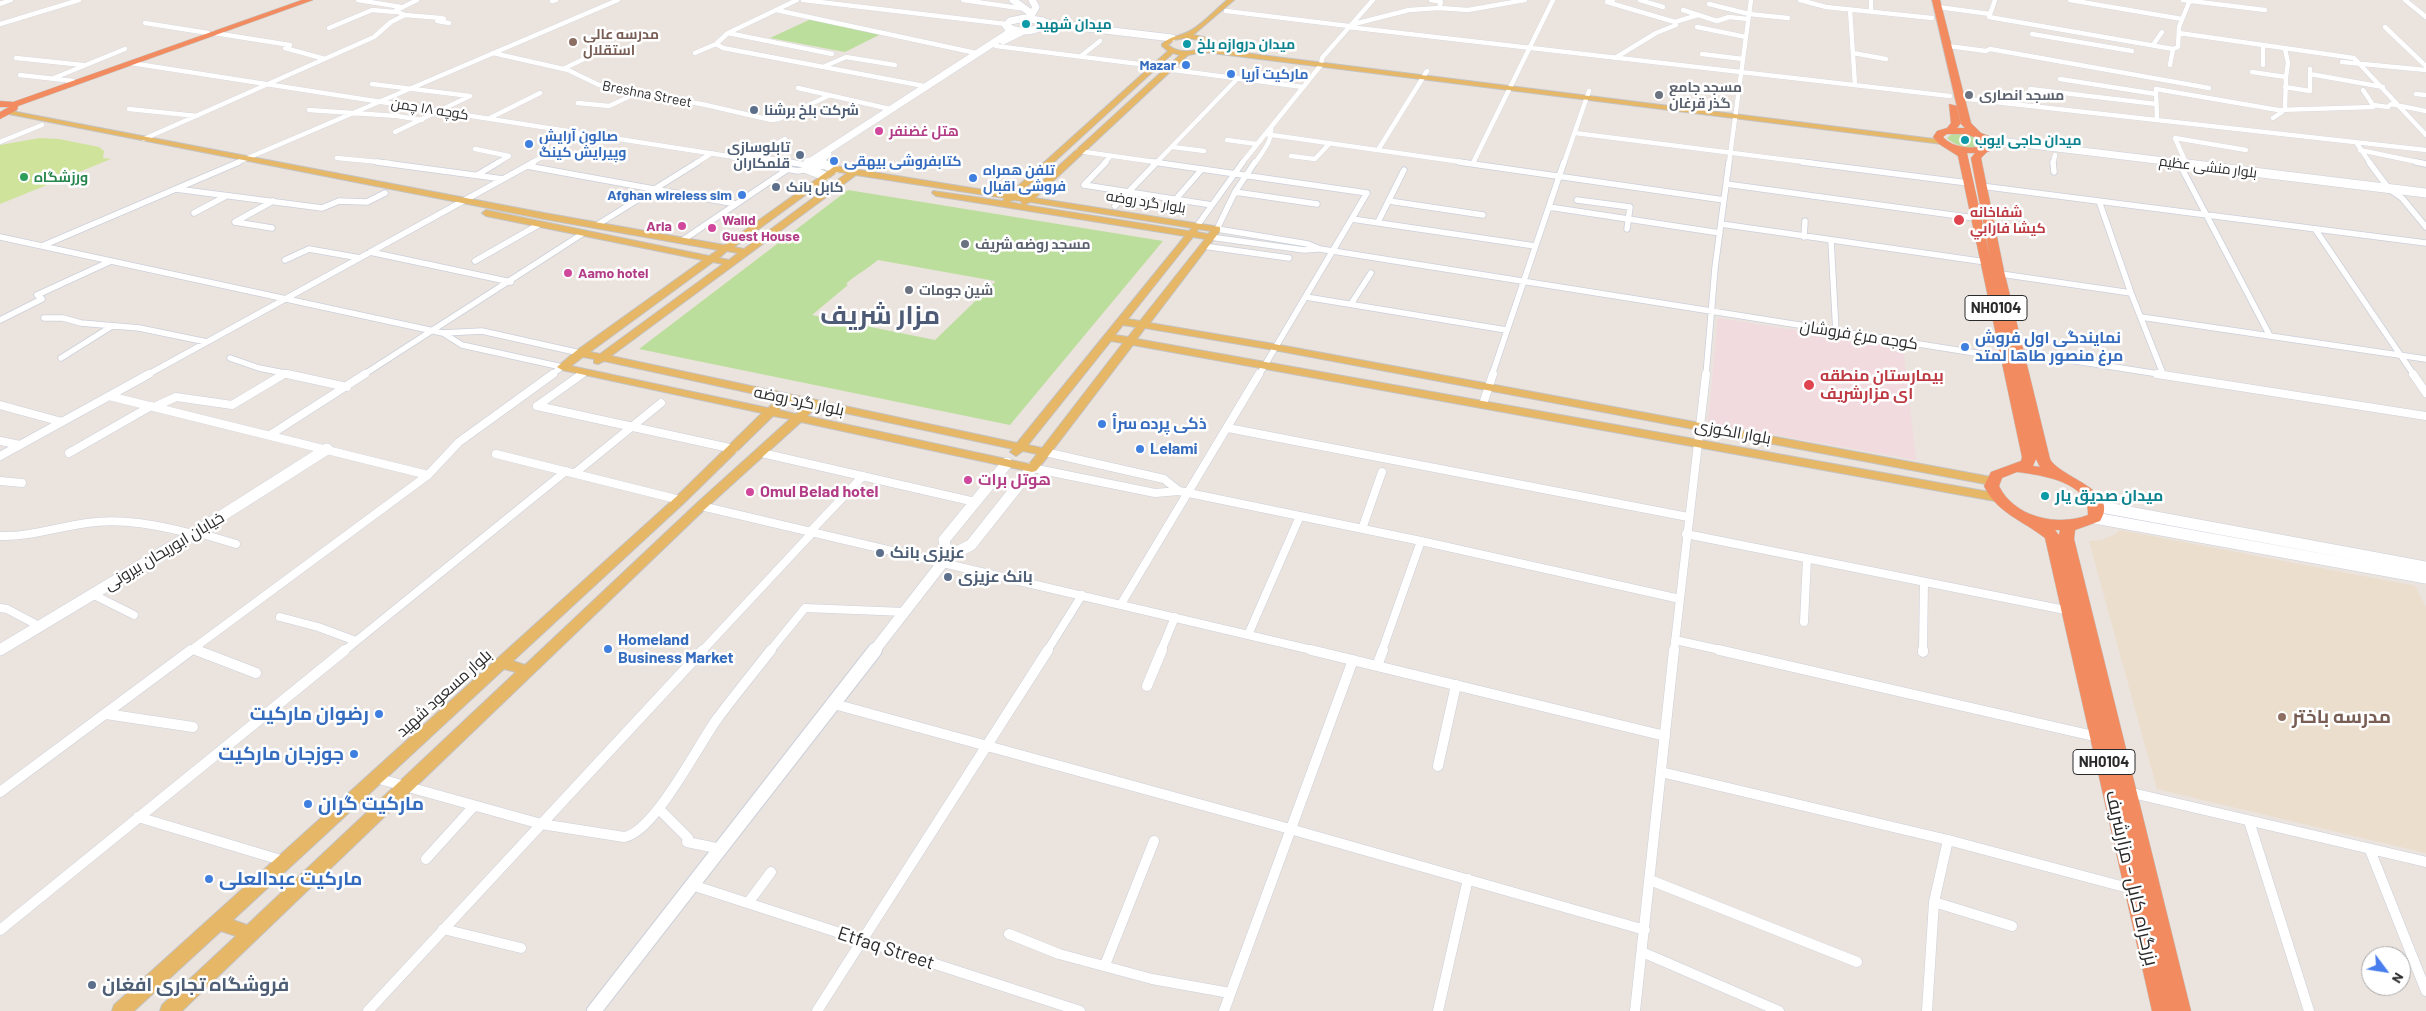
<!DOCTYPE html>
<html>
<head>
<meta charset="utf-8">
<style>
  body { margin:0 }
  #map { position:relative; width:2426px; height:1011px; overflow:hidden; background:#ebe3dd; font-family:Barlow,sans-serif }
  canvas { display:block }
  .north { position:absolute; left:2361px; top:946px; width:50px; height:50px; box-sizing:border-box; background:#fff; border:1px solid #aaa; border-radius:50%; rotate:121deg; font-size:14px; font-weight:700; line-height:20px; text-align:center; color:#2a2a2a }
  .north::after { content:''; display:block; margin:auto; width:18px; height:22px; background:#487ded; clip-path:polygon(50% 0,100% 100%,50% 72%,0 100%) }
</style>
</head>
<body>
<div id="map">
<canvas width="2426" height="1011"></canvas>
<div class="north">N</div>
</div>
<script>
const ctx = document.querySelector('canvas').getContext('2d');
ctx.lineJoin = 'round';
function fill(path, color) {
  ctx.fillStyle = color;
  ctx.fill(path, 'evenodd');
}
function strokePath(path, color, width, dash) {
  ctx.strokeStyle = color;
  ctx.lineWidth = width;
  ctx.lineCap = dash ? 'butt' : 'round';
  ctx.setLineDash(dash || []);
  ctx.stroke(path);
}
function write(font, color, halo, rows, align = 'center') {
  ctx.font = font + ' Barlow,Cairo,sans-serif';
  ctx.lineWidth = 5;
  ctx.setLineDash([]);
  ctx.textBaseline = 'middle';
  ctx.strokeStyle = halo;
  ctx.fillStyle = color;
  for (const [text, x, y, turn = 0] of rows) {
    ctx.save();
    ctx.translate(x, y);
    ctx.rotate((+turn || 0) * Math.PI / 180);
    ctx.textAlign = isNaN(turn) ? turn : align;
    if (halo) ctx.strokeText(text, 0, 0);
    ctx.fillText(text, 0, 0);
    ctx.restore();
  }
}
fill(new Path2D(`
  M 2120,530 L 2415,586 L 2426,607 L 2426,853 L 2157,789 L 2089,541 L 2102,540 L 2116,534 Z`), '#ebdecd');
fill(new Path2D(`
  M 1718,318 L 1903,347 L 1916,460 L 1708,423 Z`), '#f1dbdf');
fill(new Path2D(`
  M 811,19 L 881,34 L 845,52 L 770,38 Z
  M 1965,133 L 1983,140 L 1985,145 C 1973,150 1956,147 1947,138 L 1952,134 Z
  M 848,190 L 1163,241 L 1010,425 L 639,349 ZM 878,260 L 995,281 L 995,282 L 935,340 L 812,315 L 848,285 L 846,284 C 854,276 866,270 878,260 Z`), '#bcde9d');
fill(new Path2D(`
  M 40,138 L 59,139 L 99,147 L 104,151 L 103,158 L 111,159 L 0,204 L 0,145 Z`), '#cfe49a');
const streetFar3 = new Path2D(`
  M 358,0 L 401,7
  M 803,0 L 1006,24
  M 963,0 L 1026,9
  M 1431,0 L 1441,2 L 1439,8
  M 1613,0 L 1607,2 L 1675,22 L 1676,25 L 1656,33 L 1615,58
  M 1640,0 L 1663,7
  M 1800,0 L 1826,7 L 1932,18
  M 1871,0 L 1871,12
  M 1995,0 L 1989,17 L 2173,49
  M 2070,0 L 2182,19
  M 2183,0 L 2265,10
  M 2405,0 L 2426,17
  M 552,1 L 556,0
  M 0,4 L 11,0
  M 1709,4 L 1749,14 L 1788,18
  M 1938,7 L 1990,14
  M 776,10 L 976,53
  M 1683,10 L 1717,21 L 1729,17 L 1748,19
  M 1850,10 L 1855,85
  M 1226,11 L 1349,26
  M 405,15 L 441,18 L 444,19 L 437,21 L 449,23
  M 1675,22 L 1698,15
  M 145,23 L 208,33
  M 0,24 L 79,0
  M 1354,24 L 1409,10 L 1439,8 L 1468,10 L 1525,0
  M 1348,27 L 1950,96
  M 1697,27 L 1746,37
  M 2385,27 L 2426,66
  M 329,28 L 372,10 L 395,12
  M 214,33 L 290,45 L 285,48 L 325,59
  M 728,33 L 832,54
  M 2179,33 L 2354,58 L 2426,135
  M 2032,34 L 2132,51
  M 716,44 L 723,48 L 924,86
  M 2153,45 L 2162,32
  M 996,46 L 1155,66
  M 1948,46 L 1986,51 L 1990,49 L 2209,88
  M 2263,46 L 2263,65
  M 2285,49 L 2288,63 L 2286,77
  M 493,53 L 568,70 L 599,85 L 706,105 L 771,120 L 779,119 L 828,96
  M 695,53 L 716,44 L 728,33 L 797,0
  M 1853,53 L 1886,59
  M 1702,54 L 1743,59
  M 1081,56 L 1100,41
  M 16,58 L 83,65
  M 2342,62 L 2426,70
  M 131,63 L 728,156 L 754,156 L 795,163
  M 2170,65 L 2173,49 L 2178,47 L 2179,27 L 2190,0
  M 823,67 L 846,57 L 895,65
  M 563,69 L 607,48
  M 1166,69 L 1303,87
  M 2252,72 L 2286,77 L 2285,110 L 2273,118
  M 2310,74 L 2383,87
  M 20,75 L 73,81
  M 54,78 L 125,49
  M 2060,79 L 2156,94
  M 372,84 L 470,96 L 395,132
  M 2285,87 L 2310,91 L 2310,69
  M 798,88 L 890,109
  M 2030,89 L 2156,104
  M 2363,90 L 2373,105
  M 2416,94 L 2426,95
  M 1959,98 L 2426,150
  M 578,103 L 609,106 L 637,93
  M 129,109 L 197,116
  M 309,110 L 397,116 L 422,120
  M 490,118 L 540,93
  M 2157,120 L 2156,89 L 2278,110 L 2373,107 L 2373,105 L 2388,107 L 2391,104 L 2426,111
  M 1575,133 L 1812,163
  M 1265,134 L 1468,163
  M 144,139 L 374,37 L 391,22 L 405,15 L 395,11 L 417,0
  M 1227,140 L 1257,144
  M 0,142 L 42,125
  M 2356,142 L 2370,163
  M 1173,147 L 1204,151
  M 475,149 L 509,156 L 497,163
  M 1378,150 L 1427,71
  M 2360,150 L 2422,163
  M 1078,151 L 1162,163
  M 754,156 L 785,139
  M 1291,156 L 1315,159 L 1330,143
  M 732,157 L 751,163
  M 337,158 L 390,163
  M 236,163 L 618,0
  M 531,163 L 586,133
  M 696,163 L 712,153
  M 1104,163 L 1111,156
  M 1156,163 L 1238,78
  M 1242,163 L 1321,65 L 1322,58 L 1373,0
  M 1255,163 C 1262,152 1273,141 1271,127
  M 1473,163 L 1553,0
  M 1564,163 L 1589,91
  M 1729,163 L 1751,0
  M 2053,163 L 2055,155
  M 2186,163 L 2175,138 L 2246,150`);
const streetFar2 = new Path2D(`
  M 377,162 L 503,179
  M 744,162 L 798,171 L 823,166
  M 788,162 L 806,165 L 813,163
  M 1153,162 L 1367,193 L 1259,375
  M 1255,162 L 1235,192 L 1217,229 L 1308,244 L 1320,249 L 2007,358
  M 1459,162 L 1724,200
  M 1802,162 L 1968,183
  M 2053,162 L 2054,172
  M 2185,162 L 2186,164
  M 2369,162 L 2389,189 L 2402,198 L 2426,227
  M 2416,162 L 2426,164
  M 2179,163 L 2270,336
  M 1473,164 L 1474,162
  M 527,166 L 736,204
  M 477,175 L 499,162
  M 1726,184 L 1974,218
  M 1084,185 L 1212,205
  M 1084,185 L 1106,162
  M 1981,186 L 2426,243
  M 176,189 L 322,208 L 339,201 L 367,202 L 385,193
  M 1235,192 L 1317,204
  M 1176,199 L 1202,169
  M 1577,200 L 1630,207 L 1627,229
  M 1389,201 L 1483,215
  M 2099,201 L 2131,293 L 2163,374
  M 1115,206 L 1157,162
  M 1549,207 L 1720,233
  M 194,213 L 226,196
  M 1352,219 L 1535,246
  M 235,222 L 273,201
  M 235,222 L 272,228
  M 1378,222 L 1404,170
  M 1721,224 L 1986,262
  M 597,225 L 698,162
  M 1197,226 L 1243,162
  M 2315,229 L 2414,375
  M 0,237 L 443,333 L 482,331 L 580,353
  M 1210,237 L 1304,250 L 1318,249
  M 1804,237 L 1805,221
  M 683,240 L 788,169
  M 1831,241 L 1836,332
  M 42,246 L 239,162
  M 1203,246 L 1289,258
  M 370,252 L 511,282
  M 285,260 L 309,249 L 360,258
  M 475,261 L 538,225
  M 2001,274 L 2131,293
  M 1306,297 L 1506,330
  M 1351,304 L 1371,273
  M 2141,317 L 2426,359
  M 44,318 L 63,318 L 81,323 L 139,328 L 207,342
  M 0,320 L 42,299 L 37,295 L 111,261
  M 443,333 L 462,345 L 562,367
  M 2018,352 L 2165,375
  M 61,358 L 112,326
  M 230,358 L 259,368 L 294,375
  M 147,375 L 534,162
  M 282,375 L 285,373
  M 363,375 L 582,234
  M 551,375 L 562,367
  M 580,375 L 584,372
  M 1492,375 L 1564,162
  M 1706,375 L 1715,268 L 1729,162`);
const streetFar1 = new Path2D(`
  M 287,374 L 347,387
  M 2157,374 L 2426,416
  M 2413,374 L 2426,393
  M 109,396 L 428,475
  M 1483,404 L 1493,374
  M 0,405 L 62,422
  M 537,406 L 734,449
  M 537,406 L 582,374
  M 154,407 L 176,397 L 232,405 L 284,374
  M 1228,428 L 1688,517
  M 270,435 L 365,374
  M 0,441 L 20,445
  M 1045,452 L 1164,479 L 1179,491
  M 69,453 L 151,406
  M 762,453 L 975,502
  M 496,454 L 680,500
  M 0,456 L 149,374
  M 1032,468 L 1155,493 L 1179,491 L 1421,541 L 1680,599
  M 575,473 L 661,403
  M 0,481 L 22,483
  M 701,506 L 1316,651
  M 1362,529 L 1382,472
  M 196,532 L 236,544
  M 810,532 L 863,476
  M 1686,534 L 2070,611
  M 0,536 C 30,537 57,527 87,523 C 123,518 158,525 193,534
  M 92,594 L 134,615
  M 1121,604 L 1259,374
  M 0,608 L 7,609 L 39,626
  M 280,617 L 318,627 L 356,641
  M 1804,622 L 1807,559
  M 1248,635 L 1300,516
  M 1675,640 L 1725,651
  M 193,649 L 199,651
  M 190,651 L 428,475 L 459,442 L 553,374
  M 344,651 L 566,471
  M 702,651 L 813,532
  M 770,651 L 805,608 L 905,612
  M 1047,651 L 1082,595
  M 1161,651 L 1175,617
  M 1382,651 L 1421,541
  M 1674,651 L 1706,374
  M 1923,651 L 1924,582`);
const street = new Path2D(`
  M 196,650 L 256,673
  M 1311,650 L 1665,736
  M 1719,650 L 2098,737
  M 1923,652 L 1923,650
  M 1377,666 L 1383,650
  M 1147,686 L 1162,650
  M 834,704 L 1290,829 L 1645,930
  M 106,714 L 193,727
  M 1438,766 L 1456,685
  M 1661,772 L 1948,840 L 2132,889
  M 376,778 L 541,824 L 624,837 C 654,833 698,745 717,719 C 734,696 753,673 771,650
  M 0,792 L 191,650
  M 2128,792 L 2426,862
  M 659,809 L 688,838 L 687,842 L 721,849
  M 138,817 L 284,861
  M 2249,821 L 2309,1011
  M 2370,850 L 2426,991
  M 426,859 L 474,806
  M 1650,880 L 1857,962
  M 692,885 L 1080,1011
  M 1934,902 L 2012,926
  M 748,903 L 771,872
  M 443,929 L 521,948
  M 0,930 L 345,650
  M 1009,934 L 1059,954 L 1152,979 L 1230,993
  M 1642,952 L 1779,1011
  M 1105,965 L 1154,841
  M 368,1011 L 703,650
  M 817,1011 L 1048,650
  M 1224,1011 L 1353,660
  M 1438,1011 L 1468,879
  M 1635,1011 L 1674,650
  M 1927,1011 L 1934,902 L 1948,840`);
const secondaryFar3 = new Path2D(`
  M 1013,0 L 1032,14 L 1031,18
  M 1032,0 L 1036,7 L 1032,14
  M 1025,18 L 1043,21 L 1045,25 C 1033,32 1018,34 1006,26 L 1010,21 Z
  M 1045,23 L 1172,38
  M 1003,41 L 1023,31
  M 1991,140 L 2181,163
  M 808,163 L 1007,34 L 1009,29
  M 820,163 L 819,161 L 828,154`);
const secondaryFar2 = new Path2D(`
  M 808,162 L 807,169 L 825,176
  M 819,162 L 835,169
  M 2171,162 L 2426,193`);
const secondaryFar1 = new Path2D(`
  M 2096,506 L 2426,567
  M 2095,518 L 2426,578
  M 947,557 L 944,540 L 1007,463
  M 0,650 L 193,534 L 327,449
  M 874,651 L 947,557 L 971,545 L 1032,468`);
const secondary = new Path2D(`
  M 594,1011 L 875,650`);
const primary = new Path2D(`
  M 1227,0 L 1234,0 L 1193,35 L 1204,37 L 1212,42 L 1213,47 L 1212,49 L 1942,140 L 1946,142 L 1942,144 L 1204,52 L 1188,55 L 1035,198 L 1220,227 L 1220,231 L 1150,323 L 1274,344 L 1991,477 L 1997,481 L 1991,485 L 1274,350 L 1145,328 L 1137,339 L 1995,493 L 2001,497 L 1995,501 L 1133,345 L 1049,455 L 1036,471 L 1032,472 L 801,422 L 705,509 L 182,1011 L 160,1011 L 162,1005 L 236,936 L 221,931 L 134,1011 L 112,1011 L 114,1005 L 676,497 L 762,413 L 562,370 L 557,367 L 576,351 L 703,260 L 486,216 L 482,213 L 486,210 L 709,256 L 718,250 L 544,219 L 9,114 L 6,114 L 6,110 L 544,213 L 724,245 L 835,166 L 1009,194 L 1168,51 L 1162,46 L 1162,44 C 1172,35 1179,37 1190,31 C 1204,23 1215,10 1227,0 ZM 1185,38 L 1200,40 L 1207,46 C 1194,52 1179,54 1168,45 L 1174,40 ZM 1173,53 L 1180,55 L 1026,196 L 1018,195 ZM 837,172 L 847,173 L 744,249 L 734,247 ZM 856,175 L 1004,198 L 1003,201 L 933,191 L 932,193 L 936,196 L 1185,236 L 1017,443 L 611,356 ZM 1013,200 L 1021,201 L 1022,204 L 1025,205 L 1009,202 ZM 1030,202 L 1192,228 L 1189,231 L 1025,205 ZM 1198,229 L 1211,231 L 1208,234 L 1197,232 ZM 1193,237 L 1205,239 L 1140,321 L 1128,319 ZM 727,251 L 738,253 L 729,260 L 719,258 ZM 713,262 L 723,264 L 600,354 L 590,352 ZM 1123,325 L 1136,327 L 1128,337 L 1115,335 ZM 1111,341 L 1123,343 L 1042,448 L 1028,445 ZM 583,357 L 594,359 L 594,363 L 598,364 L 604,361 L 778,399 L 768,408 L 571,366 ZM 789,401 L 806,404 L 796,414 L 779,410 ZM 817,407 L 1013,449 L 1010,452 L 1016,456 L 1023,451 L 1037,454 L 1029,464 L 807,416 ZM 773,416 L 790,419 L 697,503 L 525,665 L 513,661 L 684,503 ZM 504,669 L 516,672 L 247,925 L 233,920 Z`);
const highway = new Path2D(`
  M 302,0 L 313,0 L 18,106 L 17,110 L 0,119 L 0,112 L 9,107 L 0,107 L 0,101 L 13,102 Z
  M 1932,0 L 1940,0 L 1971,123 L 1981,133 L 1994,138 L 1998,147 L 1987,152 L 1981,158 L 2004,271 L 2050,459 C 2060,478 2121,490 2100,521 L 2075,530 L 2074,539 L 2191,1011 L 2152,1011 L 2045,538 C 2022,520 1997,513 1984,486 L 1991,472 L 2021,461 L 2022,457 L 1958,156 L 1939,144 L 1933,137 L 1937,131 L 1947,128 L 1951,123 L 1949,104 L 1957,106 L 1961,123 L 1957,128 L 1965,128 L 1961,124 ZM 1947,134 L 1966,134 L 1987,142 L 1988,145 C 1973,149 1954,149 1943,137 ZM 1967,153 L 1975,153 L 1971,158 L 1990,257 ZM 2036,459 L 2040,467 L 2033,466 ZM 2017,472 C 2041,475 2091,482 2088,515 C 2057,527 2014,517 1999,486 L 2002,478 ZM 2055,530 L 2060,530 L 2059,535 Z`);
strokePath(streetFar3, '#cbd0db', 5);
strokePath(streetFar2, '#cbd0db', 7);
strokePath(streetFar1, '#cbd0db', 9);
strokePath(street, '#cbd0db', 11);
strokePath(secondaryFar3, '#cbd0db', 8);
strokePath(secondaryFar2, '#cbd0db', 10);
strokePath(secondaryFar1, '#cbd0db', 12);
strokePath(secondary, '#cbd0db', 16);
strokePath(primary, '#c3c3c3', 2);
strokePath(highway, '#c3c3c3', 1);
strokePath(streetFar3, '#fff', 4.5);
strokePath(streetFar2, '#fff', 5.5);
strokePath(streetFar1, '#fff', 8);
strokePath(street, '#fff', 10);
strokePath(secondaryFar3, '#fff', 7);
strokePath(secondaryFar2, '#fff', 9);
strokePath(secondaryFar1, '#fff', 11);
strokePath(secondary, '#fff', 14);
fill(primary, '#e6b767');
fill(highway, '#f28c60');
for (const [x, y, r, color] of [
  [1026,24,5,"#0f9aa8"],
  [573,42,5,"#8d6e63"],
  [1187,44,5,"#0f9aa8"],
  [1186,65,5,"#3f7fe0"],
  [1231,74,5,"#3f7fe0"],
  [1659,95,5,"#6b7280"],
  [1969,95,5,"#6b7280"],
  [754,110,5,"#5c6f8a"],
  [879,131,5,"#d1479c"],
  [1965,140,5,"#0f9aa8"],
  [529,144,5,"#3f7fe0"],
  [800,155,5,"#5c6f8a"],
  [834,161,5,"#3f7fe0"],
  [24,177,5,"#2e9e5b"],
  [973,178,5,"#3f7fe0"],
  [776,187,5,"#5c6f8a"],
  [742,195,5,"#3f7fe0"],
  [1959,220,6,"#e0444e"],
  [682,226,5,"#d1479c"],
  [712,228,5,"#d1479c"],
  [965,244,5,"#6b7280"],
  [568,273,5,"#d1479c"],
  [909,290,5,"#6b7280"],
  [1965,347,5,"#3f7fe0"],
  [1809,385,6,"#e0444e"],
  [1102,424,5,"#3f7fe0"],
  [1140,449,5,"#3f7fe0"],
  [968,480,5,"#d1479c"],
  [750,492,5,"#d1479c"],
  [2045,496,5,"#0f9aa8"],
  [880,553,5,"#5c6f8a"],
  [948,577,5,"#5c6f8a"],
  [608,649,5,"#3f7fe0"],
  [379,714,5,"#3f7fe0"],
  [2282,717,5,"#8d6e63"],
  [354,754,5,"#3f7fe0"],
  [308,804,5,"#3f7fe0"],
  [209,879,5,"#3f7fe0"],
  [92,985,5,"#5c6f8a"]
]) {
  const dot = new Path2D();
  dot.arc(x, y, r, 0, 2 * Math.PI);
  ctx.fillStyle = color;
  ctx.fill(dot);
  strokePath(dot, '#fff', 2);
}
write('bold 14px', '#0d838f', '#fff', [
  ["میدان شهید",1036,24],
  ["میدان دروازه بلخ",1197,44],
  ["میدان حاجی ایوب",1975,140]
], 'left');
write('bold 14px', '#785e54', '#fff', [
  ["مدرسه عالی",583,34],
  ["استقلال",583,50]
], 'left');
write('bold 14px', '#366cbe', '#fff', [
  ["Mazar",1176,65,"right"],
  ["مارکیت آریا",1241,74],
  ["صالون آرایش",539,136],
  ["وپیرایش کینگ",539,152],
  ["کتابفروشی بیهقی",844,161],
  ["تلفن همراه",983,170],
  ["فروشی اقبال",983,186],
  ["Afghan wireless sim",732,195,"right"]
], 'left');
write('bold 14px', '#5b616d', '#fff', [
  ["مسجد جامع",1669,87],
  ["گذر قرغان",1669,103],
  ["مسجد انصاری",1979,95],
  ["مسجد روضه شریف",975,244],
  ["شین جومات",919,290]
], 'left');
write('14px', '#2a2a2a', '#fff', [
  ["Breshna Street",647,94,11],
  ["كوچه ١٨ چمن",430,109,9],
  ["بلوار منشی عظیم",2208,167,7],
  ["بلوار گرد روضه",1146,202,9]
]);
write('bold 14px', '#4e5e75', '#fff', [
  ["شرکت بلخ برشنا",764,110],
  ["تابلوسازی",790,147,"right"],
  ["قلمکاران",790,163,"right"],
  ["کابل بانک",786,187]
], 'left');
write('bold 14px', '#b23c85', '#fff', [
  ["هتل غضنفر",889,131],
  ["Walid",722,220],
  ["Guest House",722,236],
  ["Aria",672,226,"right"],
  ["Aamo hotel",578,273]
], 'left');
write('bold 14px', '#27864d', '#fff', [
  ["ورزشگاه",34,177]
], 'left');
write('bold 14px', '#be3a42', '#fff', [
  ["شفاخانه",1970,212],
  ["كيشا فارابي",1970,228]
], 'left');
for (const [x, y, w] of [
  [1996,308,62],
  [2104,762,62]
]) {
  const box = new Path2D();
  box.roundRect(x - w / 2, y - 12.5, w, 25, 4);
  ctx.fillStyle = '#fff';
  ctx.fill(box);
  strokePath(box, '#2a2a2a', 1);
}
write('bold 15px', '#2a2a2a', null, [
  ["NH0104",1996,308],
  ["NH0104",2104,762]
]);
write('16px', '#2a2a2a', '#fff', [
  ["كوجه مرغ فروشان",1859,335,9],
  ["بلوار گرد روضه",799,401,12],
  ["بلوار الکوزی",1733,432,10],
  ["خیابان ابوریحان بیرونی",164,551,-31],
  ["بلوار مسعود شهید",444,693,-42]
]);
write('bold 16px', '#366cbe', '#fff', [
  ["نمایندگی اول فروش",1975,338],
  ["مرغ منصور طاها لمتد",1975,356],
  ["ذکی پرده سرأ",1112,424],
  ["Lelami",1150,449],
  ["Homeland",618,640],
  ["Business Market",618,658]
], 'left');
write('bold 16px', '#be3a42', '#fff', [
  ["بیمارستان منطقه",1820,376],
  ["ای مزارشریف",1820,394]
], 'left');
write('bold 16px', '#b23c85', '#fff', [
  ["هوتل برات",978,480],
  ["Omul Belad hotel",760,492]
], 'left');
write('bold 16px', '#0d838f', '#fff', [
  ["میدان صدیق یار",2055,496]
], 'left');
write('bold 16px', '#4e5e75', '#fff', [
  ["عزیزی بانک",890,553],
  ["بانک عزیزی",958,577]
], 'left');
write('bold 19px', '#366cbe', '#fff', [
  ["رضوان مارکیت",369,714],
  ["جوزجان مارکیت",344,754],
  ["مارکیت گران",318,804,"left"],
  ["مارکیت عبدالعلی",219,879,"left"]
], 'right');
write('bold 19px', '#785e54', '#fff', [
  ["مدرسه باختر",2292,717]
], 'left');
write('19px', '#2a2a2a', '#fff', [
  ["بزرگراه کابل - مزارشریف",2132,878,77],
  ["Etfaq Street",886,948,18]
]);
write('bold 19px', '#4e5e75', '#fff', [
  ["فروشگاه تجاری افغان",102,985]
], 'left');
write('bold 26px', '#4e5b77', '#fff', [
  ["مزار شريف",880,315]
]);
</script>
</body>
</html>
